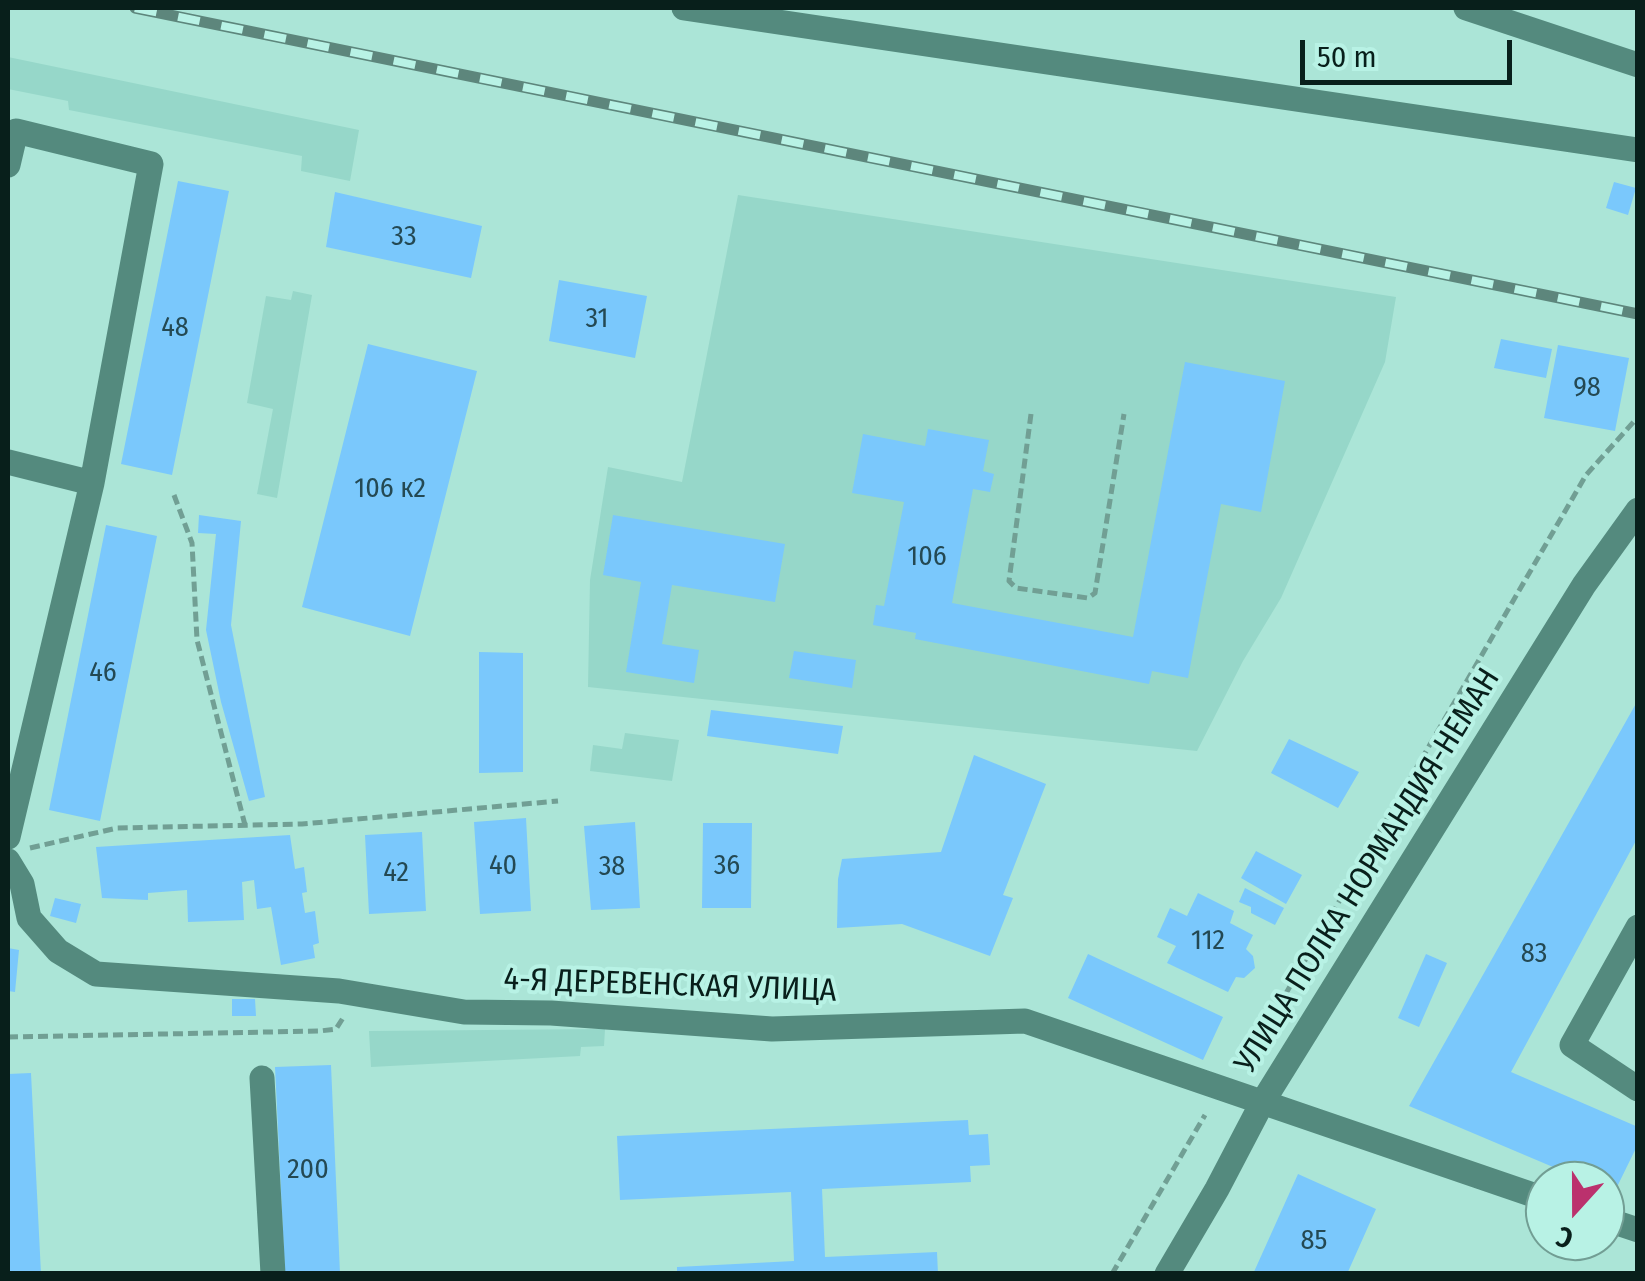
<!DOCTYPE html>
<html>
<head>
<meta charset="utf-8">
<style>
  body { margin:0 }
  #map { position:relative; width:1645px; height:1281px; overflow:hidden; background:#abe5d7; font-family:"Fira Sans Condensed",sans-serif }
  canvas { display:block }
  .frame { position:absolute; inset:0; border:10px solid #081f1b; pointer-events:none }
  .north { position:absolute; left:1525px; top:1161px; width:100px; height:100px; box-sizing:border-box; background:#b8f2e5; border:2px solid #729e94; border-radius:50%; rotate:201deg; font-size:28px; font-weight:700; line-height:40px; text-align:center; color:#081f1b }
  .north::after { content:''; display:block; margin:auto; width:35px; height:45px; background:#bb316d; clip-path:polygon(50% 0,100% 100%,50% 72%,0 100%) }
  .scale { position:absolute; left:1300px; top:40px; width:212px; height:45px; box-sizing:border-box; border:5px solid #081f1b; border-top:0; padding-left:12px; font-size:30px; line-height:35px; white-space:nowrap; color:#081f1b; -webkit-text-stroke:8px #b8f2e5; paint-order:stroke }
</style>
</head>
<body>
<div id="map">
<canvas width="1645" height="1281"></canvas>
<div class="frame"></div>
<div class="north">С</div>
<div class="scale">50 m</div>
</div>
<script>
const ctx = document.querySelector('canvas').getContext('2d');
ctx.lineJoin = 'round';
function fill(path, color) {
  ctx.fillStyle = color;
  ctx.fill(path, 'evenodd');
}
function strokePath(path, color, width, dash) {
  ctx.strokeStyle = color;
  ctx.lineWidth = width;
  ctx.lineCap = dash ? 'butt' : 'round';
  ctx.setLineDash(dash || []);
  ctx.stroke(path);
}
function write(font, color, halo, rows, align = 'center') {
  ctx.font = font + ' "Fira Sans Condensed",sans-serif';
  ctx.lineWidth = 8;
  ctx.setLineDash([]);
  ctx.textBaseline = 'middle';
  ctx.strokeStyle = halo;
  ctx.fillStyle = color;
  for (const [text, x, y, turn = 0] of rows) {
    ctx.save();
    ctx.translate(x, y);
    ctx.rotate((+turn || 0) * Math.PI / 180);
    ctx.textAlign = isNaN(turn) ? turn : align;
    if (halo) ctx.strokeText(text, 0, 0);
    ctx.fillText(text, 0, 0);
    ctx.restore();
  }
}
fill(new Path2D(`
  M 8,57 L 359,130 L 350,181 L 301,171 L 302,156 L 69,110 L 68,101 L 8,89 Z
  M 738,195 L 1396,297 L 1385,362 L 1281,598 L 1243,661 L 1197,751 L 588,687 L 590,580 L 608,467 L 682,482 Z
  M 293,291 L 312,295 L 277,498 L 257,494 L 273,409 L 247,403 L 266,296 L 291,300 Z
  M 625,733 L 679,740 L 672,781 L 590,771 L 593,745 L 622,749 Z
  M 605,1029 L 604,1046 L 581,1047 L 580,1056 L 371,1067 L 369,1031 Z`), '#96d7c9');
fill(new Path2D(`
  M 178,181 L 229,191 L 172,475 L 121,464 Z
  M 1614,182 L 1636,188 L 1628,215 L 1606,208 Z
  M 335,192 L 482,226 L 471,278 L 326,247 Z
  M 559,280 L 647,296 L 635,358 L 549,341 Z
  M 1501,339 L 1552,349 L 1546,378 L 1494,368 Z
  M 368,344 L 477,371 L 410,636 L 302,607 Z
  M 1558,345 L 1629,358 L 1615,431 L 1544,418 Z
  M 1185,362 L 1285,381 L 1261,512 L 1221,504 L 1188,678 L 1152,671 L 1149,684 L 915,639 L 916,633 L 873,625 L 876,605 L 884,606 L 904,502 L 852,493 L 863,434 L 925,446 L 928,429 L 989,440 L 983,471 L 994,474 L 990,492 L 973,489 L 952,603 L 1133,637 Z
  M 199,515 L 241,521 L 231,625 L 265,797 L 249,801 L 221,702 L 206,630 L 216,534 L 198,533 Z
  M 613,515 L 785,544 L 775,602 L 672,585 L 662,644 L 699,650 L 694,683 L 626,672 L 641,582 L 603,575 Z
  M 106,525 L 157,536 L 100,821 L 49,810 Z
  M 794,651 L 856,660 L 852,688 L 789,678 Z
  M 479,652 L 523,653 L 523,772 L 479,773 Z
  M 1638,700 L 1638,837 L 1511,1072 L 1638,1127 L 1638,1144 L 1614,1193 L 1605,1189 L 1605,1181 L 1586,1181 L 1409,1106 Z
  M 711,710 L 843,726 L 838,754 L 707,736 Z
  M 1289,739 L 1359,772 L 1338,808 L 1271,773 Z
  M 974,755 L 1046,784 L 1003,895 L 1013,898 L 990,956 L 902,924 L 837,928 L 838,879 L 842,859 L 941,852 Z
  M 526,818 L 531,911 L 480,914 L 474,822 Z
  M 635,822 L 640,908 L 591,910 L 584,826 Z
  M 703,823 L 752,823 L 751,908 L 702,908 Z
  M 422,832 L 426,911 L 369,914 L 365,835 Z
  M 290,835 L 295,869 L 304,867 L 307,892 L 302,893 L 305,913 L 315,911 L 319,943 L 313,945 L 315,958 L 281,965 L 271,907 L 257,909 L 254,880 L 242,882 L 244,920 L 188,922 L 187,890 L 148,893 L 148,900 L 102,898 L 96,847 Z
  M 1256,851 L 1302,875 L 1286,904 L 1241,878 Z
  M 1245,888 L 1284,908 L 1275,925 L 1251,913 L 1251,907 L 1239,902 Z
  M 1198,893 L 1234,911 L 1230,923 L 1253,935 L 1246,949 L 1253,956 L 1255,968 L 1244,978 L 1236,977 L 1228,992 L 1167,963 L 1176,946 L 1157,937 L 1170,908 L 1187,916 Z
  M 55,898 L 81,904 L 76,923 L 50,916 Z
  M 8,948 L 19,950 L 15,992 L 8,991 Z
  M 1088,954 L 1223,1017 L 1203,1060 L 1068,998 Z
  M 1426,954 L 1447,963 L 1419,1027 L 1398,1018 Z
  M 232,999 L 255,999 L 256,1016 L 232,1016 Z
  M 331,1065 L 340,1274 L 285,1274 L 275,1067 Z
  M 31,1073 L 41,1274 L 8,1274 L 8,1074 Z
  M 968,1120 L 969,1135 L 988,1134 L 990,1165 L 970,1166 L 971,1182 L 822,1189 L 825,1257 L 937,1252 L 938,1274 L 677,1274 L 677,1267 L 794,1261 L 791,1192 L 620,1200 L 617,1136 Z
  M 1298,1174 L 1376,1209 L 1347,1274 L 1253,1274 Z`), '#7ac8fc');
strokePath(new Path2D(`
  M 1031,414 L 1009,581 L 1016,588 L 1088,598 L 1095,593 L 1124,414
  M 174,495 L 192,543 L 197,640 L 245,825
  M 30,848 L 117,828 L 302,824 L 558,801
  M 8,1037 L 320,1031 L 336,1029 L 343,1018
  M 1234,1067 L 1285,995 L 1586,475 L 1638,417
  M 1112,1274 L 1205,1115`), '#719f94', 5, [10, 5]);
strokePath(new Path2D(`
  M 684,8 L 1638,150
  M 1466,8 L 1638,65
  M 8,165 L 16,131 L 151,164 L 92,483 L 8,837
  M 8,462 L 92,483
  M 8,861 L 22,884 L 29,918 L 58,951 L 96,974 L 339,991 L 464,1012 L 551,1013 L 772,1029 L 1025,1021 L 1545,1199
  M 1638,927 L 1572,1045 L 1638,1089
  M 262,1078 L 273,1274
  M 1605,1219 L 1638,1230
  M 1167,1274 L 1217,1189 L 1262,1103 L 1584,585 L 1638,510`), '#548a7e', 25);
const rail = new Path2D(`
  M 135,8 L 1638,314`);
strokePath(rail, '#5d867c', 11);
strokePath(rail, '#b8f2e5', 8, [22]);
write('28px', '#244953', null, [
  ["33",404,237],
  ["31",597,319],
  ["48",175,328],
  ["98",1587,388],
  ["106 к2",390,489],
  ["106",927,557],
  ["46",103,673],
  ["40",503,866],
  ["36",727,866],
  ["38",612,867],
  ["42",396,873],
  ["112",1208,941],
  ["83",1534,954],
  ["200",308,1170],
  ["85",1314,1241]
]);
write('32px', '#081f1b', '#b8f2e5', [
  ["УЛИЦА ПОЛКА НОРМАНДИЯ-НЕМАН",1368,871,-58],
  ["4-Я ДЕРЕВЕНСКАЯ УЛИЦА",670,986,2]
]);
</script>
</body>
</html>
